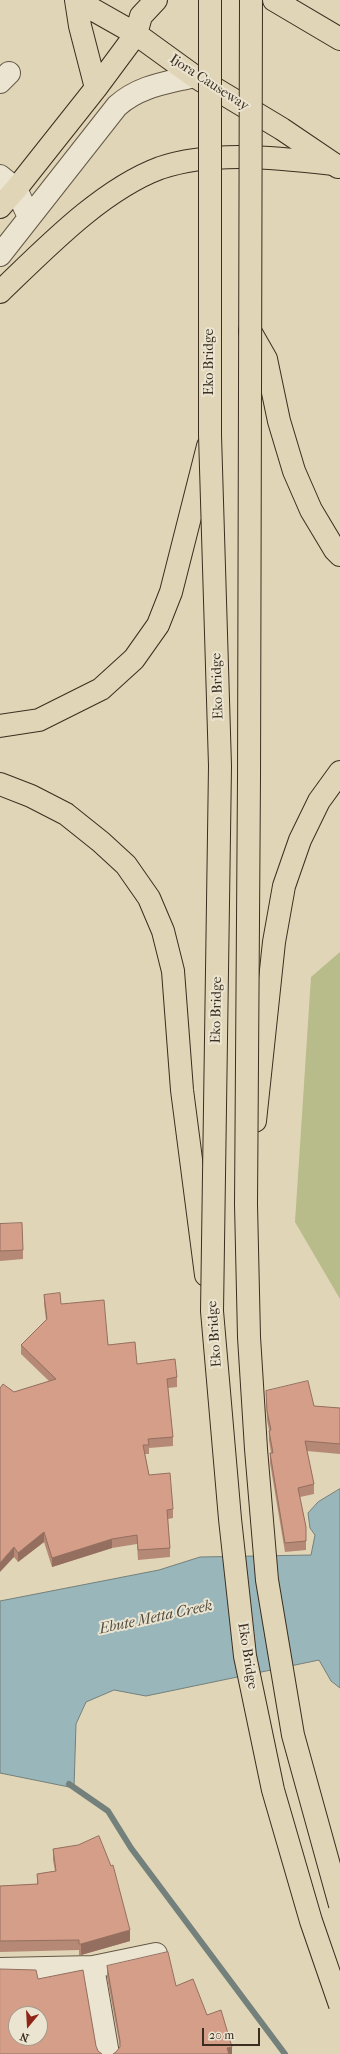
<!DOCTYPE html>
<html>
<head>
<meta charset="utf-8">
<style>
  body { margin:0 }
  #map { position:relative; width:340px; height:2054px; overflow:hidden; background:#e0d5b6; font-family:"IM FELL French Canon",serif }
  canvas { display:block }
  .north { position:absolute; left:8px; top:2006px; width:40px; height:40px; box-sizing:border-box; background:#ebe4d0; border:1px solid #a59b8a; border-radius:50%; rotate:198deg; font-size:11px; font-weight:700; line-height:16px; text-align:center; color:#3b2e20 }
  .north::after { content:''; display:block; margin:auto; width:14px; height:18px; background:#8f2418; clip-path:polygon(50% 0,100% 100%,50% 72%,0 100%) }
  .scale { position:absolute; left:202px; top:2028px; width:58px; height:18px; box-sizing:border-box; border:2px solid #3b2e20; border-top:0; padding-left:5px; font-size:12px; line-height:14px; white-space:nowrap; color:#3b2e20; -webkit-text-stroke:3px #ebe4d0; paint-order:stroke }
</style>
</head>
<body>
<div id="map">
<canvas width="340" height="2054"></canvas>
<div class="north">N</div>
<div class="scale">20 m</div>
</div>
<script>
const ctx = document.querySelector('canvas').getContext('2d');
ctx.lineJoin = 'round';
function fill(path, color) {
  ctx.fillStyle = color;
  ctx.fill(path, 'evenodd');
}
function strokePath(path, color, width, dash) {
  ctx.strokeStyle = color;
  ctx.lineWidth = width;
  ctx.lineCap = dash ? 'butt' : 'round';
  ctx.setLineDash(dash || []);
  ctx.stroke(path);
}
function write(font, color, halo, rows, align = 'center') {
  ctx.font = font + ' "IM FELL French Canon",serif';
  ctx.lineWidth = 4;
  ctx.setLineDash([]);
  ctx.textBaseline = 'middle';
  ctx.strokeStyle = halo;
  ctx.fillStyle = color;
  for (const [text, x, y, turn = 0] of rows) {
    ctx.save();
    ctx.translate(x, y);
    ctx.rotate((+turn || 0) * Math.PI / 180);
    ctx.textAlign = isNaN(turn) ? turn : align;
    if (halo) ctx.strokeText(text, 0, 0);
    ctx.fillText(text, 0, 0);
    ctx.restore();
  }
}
fill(new Path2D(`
  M 340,952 L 340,1299 L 295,1222 L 311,977 Z`), '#b7bc8a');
const water = new Path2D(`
  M 340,1489 L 340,1688 L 331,1681 L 319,1660 L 146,1696 L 114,1690 L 86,1702 L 76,1724 L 74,1788 L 0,1773 L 0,1601 L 159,1570 L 200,1557 L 311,1555 L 315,1535 L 310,1528 L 308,1513 L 318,1502 Z`);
fill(water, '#99b6ba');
strokePath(water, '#73807c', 1);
strokePath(new Path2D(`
  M 69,1784 L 108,1811 L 131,1848 L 285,2054`), '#73807c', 6);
const minor = new Path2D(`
  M 0,82 L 9,73
  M 0,176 L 16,189 L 29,217
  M 0,255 L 117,106 C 139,86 166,83 194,76
  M 93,1967 L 108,2054
  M 0,1969 L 93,1967 L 156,1954`);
const primary = new Path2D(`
  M 76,0 L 136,34 L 194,76 L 282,129 L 338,167
  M 76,0 L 80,26 L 96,88
  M 274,0 L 340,39
  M 0,207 L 16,189 L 96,88 L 136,34 L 141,16 L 156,0`);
const motorway = new Path2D(`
  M 0,292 C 45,249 101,190 160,168 C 212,150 279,158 333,164
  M 250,331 L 266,359 L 279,421 L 294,471 L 311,510 L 335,550 L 340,555
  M 0,726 L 39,720 L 101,689 L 134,659 L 158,625 L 171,592 L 208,446
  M 0,784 L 31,796 L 66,814 L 101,842 L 126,865 L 149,898 L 163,931 L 173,971 L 182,1090 L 206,1275
  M 255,1121 L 274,942 L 284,886 L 300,840 L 319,801 L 340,772`);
strokePath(minor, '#645846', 24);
strokePath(primary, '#3b2e20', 24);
strokePath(motorway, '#3b2e20', 24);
strokePath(minor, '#ebe4d0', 22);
strokePath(primary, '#e0d5b6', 22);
strokePath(motorway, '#e0d5b6', 22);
const motorwayBridge = new Path2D(`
  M 210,0 L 210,435 L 220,766 L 212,1311 L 230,1519 L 245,1656 L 273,1790 L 311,1921 L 340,2005
  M 251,0 L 249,777 L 246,1204 L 249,1337 L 256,1449 L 267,1580 L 293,1735 L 340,1905`);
strokePath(motorwayBridge, '#3b2e20', 24, []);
strokePath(motorwayBridge, '#e0d5b6', 22);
fill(new Path2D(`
  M 0,1224 L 23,1250 L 23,1259 L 0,1261 Z
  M 44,1295 L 61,1304 L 108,1345 L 137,1364 L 177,1377 L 177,1387 L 168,1388 L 173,1437 L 173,1446 L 149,1448 L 149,1454 L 145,1454 L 149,1475 L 173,1509 L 173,1518 L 168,1519 L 170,1548 L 170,1557 L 138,1560 L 137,1544 L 112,1548 L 52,1567 L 44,1542 L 18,1562 L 14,1557 L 14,1392 L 49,1381 L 21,1354 L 21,1345 L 46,1320 L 44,1304 Z
  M 266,1391 L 314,1406 L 340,1408 L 340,1454 L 307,1451 L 314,1484 L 314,1494 L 300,1497 L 306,1527 L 306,1550 L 285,1552 L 270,1463 L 270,1453 L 271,1453 L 269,1440 L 269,1430 L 267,1420 Z
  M 53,1849 L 130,1941 L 81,1955 L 79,1955 L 79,1950 L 0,1952 L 0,1886 L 37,1884 L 37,1874 L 55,1871 L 53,1860 Z
  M 107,1966 L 176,1986 L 207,2015 L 232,2054 L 116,2052 L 120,2047 L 107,1977 Z`), '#b68876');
fill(new Path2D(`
  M 44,1532 L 44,1542 L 18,1562 L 18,1553 Z
  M 112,1539 L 112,1548 L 52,1567 L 52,1558 Z
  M 14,1547 L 14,1557 L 0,1572 L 0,1563 Z
  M 130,1930 L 130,1941 L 81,1955 L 81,1944 Z
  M 232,2047 L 232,2054 L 227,2054 L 227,2048 Z`), '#946f60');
const building = new Path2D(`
  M 22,1223 L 23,1250 L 0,1251 L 0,1224 Z
  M 60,1293 L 61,1304 L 104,1300 L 108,1345 L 135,1342 L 137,1364 L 175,1359 L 177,1377 L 167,1379 L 173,1437 L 148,1439 L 149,1445 L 143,1445 L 149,1475 L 170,1473 L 173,1509 L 167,1510 L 170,1548 L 138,1550 L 137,1535 L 112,1539 L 52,1558 L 44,1532 L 18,1553 L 14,1547 L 0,1563 L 0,1388 L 3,1384 L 14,1392 L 56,1379 L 21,1345 L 47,1319 L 44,1295 Z
  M 308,1381 L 314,1406 L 340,1408 L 340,1444 L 305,1441 L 314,1484 L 298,1488 L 306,1527 L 306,1541 L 285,1543 L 270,1453 L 273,1453 L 269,1431 L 271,1430 L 267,1411 L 266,1391 Z
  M 99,1836 L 111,1866 L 113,1865 L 130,1930 L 81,1944 L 79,1944 L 79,1940 L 0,1941 L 0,1886 L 38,1884 L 37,1874 L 56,1871 L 53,1849 L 78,1845 Z
  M 168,1952 L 176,1986 L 193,1979 L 207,2015 L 221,2010 L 232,2047 L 227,2048 L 229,2054 L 113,2054 L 116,2052 L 120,2047 L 120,2041 L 107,1966 Z
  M 0,1969 L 36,1970 L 38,1979 L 83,1970 L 96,2046 L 98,2051 L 102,2054 L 0,2054 ZM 16,2014 L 40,2014 L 40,2038 L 16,2038 Z`);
fill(building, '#d49e89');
strokePath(building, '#946f60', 1);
write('14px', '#3b2e20', '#ebe4d0', [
  ["Ijora Causeway",209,83,33],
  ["Eko Bridge",210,362,-90],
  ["Eko Bridge",218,686,-92],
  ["Eko Bridge",217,1010,-89],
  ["Eko Bridge",215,1334,-94],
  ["Eko Bridge",247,1656,81]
]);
write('italic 15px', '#4e493f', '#ebe4d0', [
  ["Ebute Metta Creek",156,1618,-12]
]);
</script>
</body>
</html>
